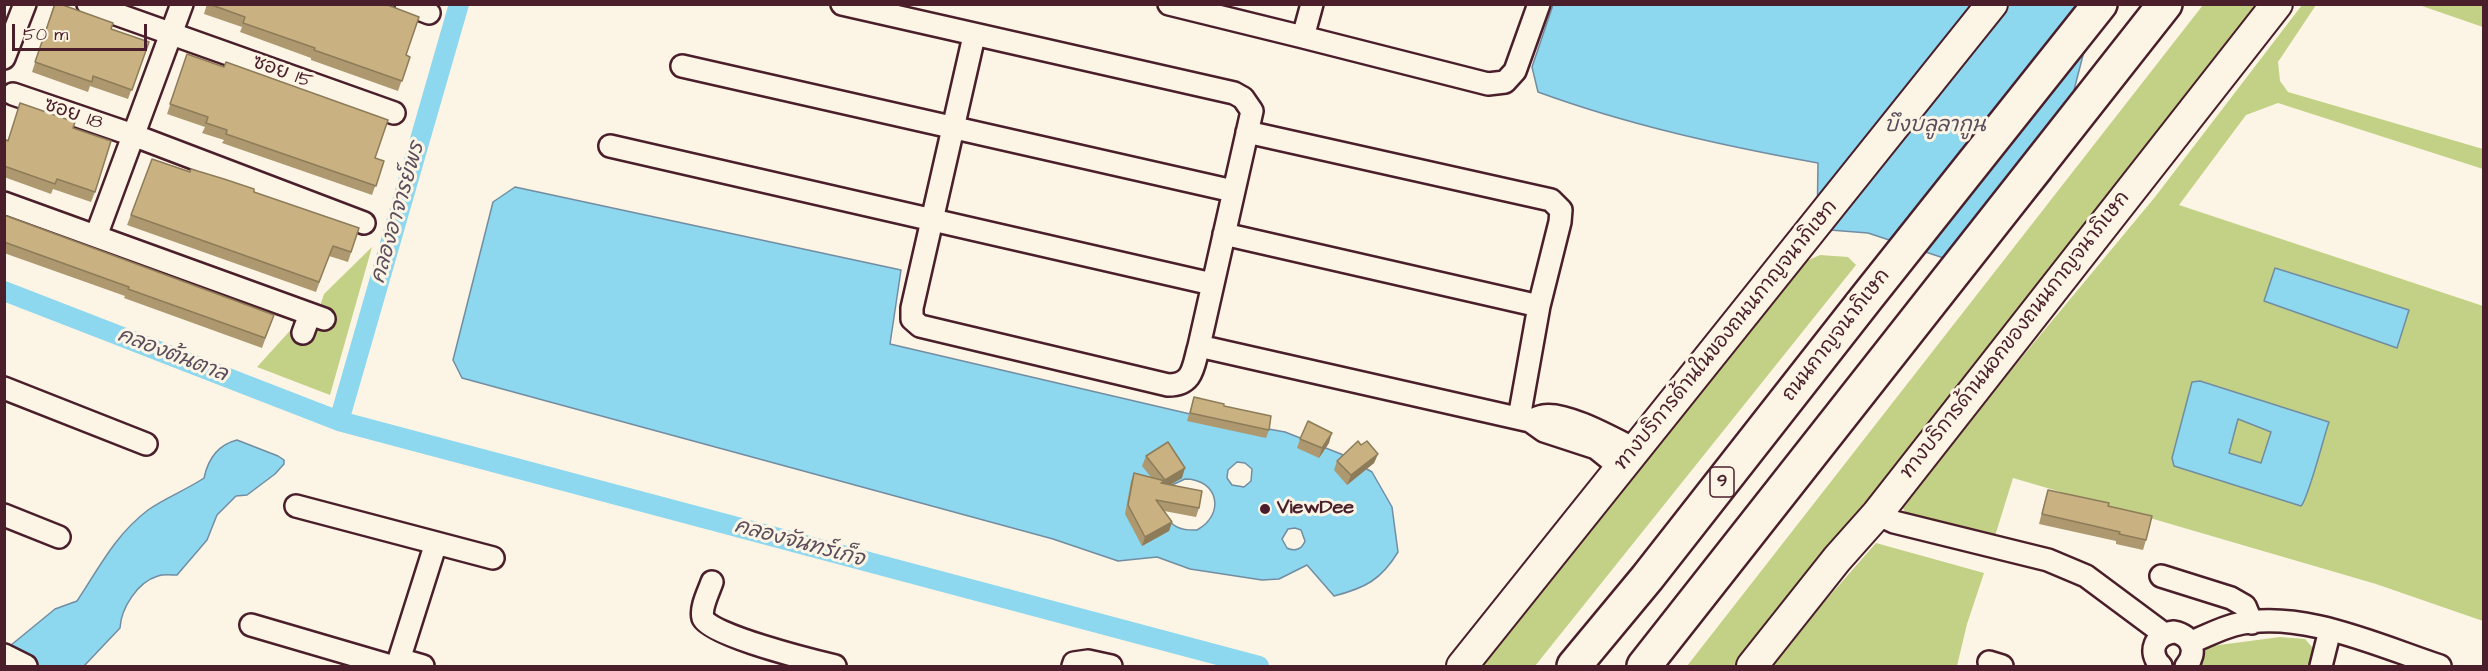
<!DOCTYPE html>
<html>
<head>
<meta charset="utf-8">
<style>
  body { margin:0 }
  #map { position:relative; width:2488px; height:671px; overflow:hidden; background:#fcf5e5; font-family:"Architects Daughter",sans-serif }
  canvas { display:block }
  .frame { position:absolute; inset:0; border:6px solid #4a1f2b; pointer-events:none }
  .scale { position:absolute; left:12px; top:24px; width:135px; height:27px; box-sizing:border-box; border:3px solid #4a1f2b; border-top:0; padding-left:8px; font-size:18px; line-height:21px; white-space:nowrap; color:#4a1f2b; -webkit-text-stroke:4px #fcf5e5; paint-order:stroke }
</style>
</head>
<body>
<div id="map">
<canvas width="2488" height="671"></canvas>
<div class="frame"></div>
<div class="scale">50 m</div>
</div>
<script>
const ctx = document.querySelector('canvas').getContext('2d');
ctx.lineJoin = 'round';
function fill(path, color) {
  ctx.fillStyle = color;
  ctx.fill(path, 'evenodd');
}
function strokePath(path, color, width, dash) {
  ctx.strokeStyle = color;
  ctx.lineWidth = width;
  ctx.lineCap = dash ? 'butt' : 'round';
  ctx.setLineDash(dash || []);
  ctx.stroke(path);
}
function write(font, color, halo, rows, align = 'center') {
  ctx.font = font + ' "Architects Daughter","Playpen Sans Thai",sans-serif';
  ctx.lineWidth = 6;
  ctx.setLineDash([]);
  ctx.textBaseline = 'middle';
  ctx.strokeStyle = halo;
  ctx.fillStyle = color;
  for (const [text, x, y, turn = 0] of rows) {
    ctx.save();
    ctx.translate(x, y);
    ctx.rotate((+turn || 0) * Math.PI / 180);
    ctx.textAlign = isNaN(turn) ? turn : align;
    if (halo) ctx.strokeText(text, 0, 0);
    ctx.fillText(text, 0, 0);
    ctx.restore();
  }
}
fill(new Path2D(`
  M 2203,5 L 2263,5 L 1739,666 L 1687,666 Z
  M 2302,5 L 2316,5 L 2278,62 L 2280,81 L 2288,92 L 2483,149 L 2483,169 L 2278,103 L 2246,115 L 2179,205 L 2483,306 L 2483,621 L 2376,584 L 2013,478 L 1995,536 L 1906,513 L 1901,506 L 2012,369 L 2155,197 Z
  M 2419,5 L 2483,5 L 2483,27 Z
  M 372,247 L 330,395 L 257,367 L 297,323 L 311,329 L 326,329 L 332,310 L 320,306 L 324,294 Z
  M 1820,255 L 1848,257 L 1856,265 L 1535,666 L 1483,666 L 1795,266 Z
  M 1876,543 L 1984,573 L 1967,624 L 1957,666 L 1768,666 Z
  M 2280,637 L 2305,639 L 2312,647 L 2312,666 L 2199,666 L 2204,647 Z`), '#c2d185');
const water = new Path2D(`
  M 1553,5 L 2096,5 L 2051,179 L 1977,269 L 1868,233 L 1817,229 L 1818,163 C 1724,146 1628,125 1538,92 L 1532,67 Z
  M 515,187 L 901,270 L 890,344 L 1203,417 L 1285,432 L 1341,454 L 1372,472 L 1392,507 L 1398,552 C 1381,580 1365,588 1334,596 L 1307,565 L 1279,579 L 1262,580 L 1190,569 L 1157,557 L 1118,561 L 1053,539 L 462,378 L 453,360 L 493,202 ZM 1237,462 L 1245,463 L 1252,469 L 1251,481 L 1244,487 L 1232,485 L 1227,478 L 1228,470 ZM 1185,479 C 1218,479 1226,514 1197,530 C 1180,531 1169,526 1163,510 L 1170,486 ZM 1295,528 L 1301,530 L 1305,541 C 1302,549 1295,552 1287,548 L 1282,539 L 1288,529 Z
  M 2275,268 L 2409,310 L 2397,348 L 2264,301 Z
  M 2200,381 L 2329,422 C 2324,436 2308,500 2301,506 L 2174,466 L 2172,458 L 2192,382 ZM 2238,419 L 2271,432 L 2261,463 L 2229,453 Z
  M 237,440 L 278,456 L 284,460 L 284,464 L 275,474 L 247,495 L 236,496 L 217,515 L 207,540 L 177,575 C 171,575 163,574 158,576 C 137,582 121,609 120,628 L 84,666 L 5,666 L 5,650 L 55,609 L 77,601 C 99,568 115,535 148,510 C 165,498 186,490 204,478 C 208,459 217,445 237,440 Z`);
fill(water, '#8dd7ef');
strokePath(water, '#728da1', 1.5);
strokePath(new Path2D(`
  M 4,291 L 339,421 L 1259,666
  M 339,421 L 459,4`), '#8dd7ef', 20);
const minor = new Path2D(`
  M 88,4 L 394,113
  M 406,4 L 429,13
  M 842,4 L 1234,93 L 1243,98 L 1252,111 L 1199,346 C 1193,366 1194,385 1168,385 L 920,326 L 912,319 L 912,308 L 974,36
  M 1169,4 L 1303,37 L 1312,4
  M 1303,37 L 1488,84 L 1505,82 L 1515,71 L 1539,4
  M 4,58 L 25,4
  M 682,66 L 1233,191
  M 13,94 L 133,135 L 364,223
  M 1247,132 L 1551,200 L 1561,210 L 1560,222 L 1539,306 L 1519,418
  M 610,146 L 1212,284
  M 4,203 L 324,319
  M 1224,234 L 1539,306
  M 96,236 L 182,4
  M 303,333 L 310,314
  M 1199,346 L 1530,421 L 1544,431 L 1596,448 L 1621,468
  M 4,388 L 146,444
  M 1530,421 C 1534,419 1538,417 1543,416 C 1565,411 1616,440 1636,450
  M 296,506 L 493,558
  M 1877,514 L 1894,522 L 2048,560 L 2086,576 L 2164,634
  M 4,515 L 59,537
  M 2161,576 L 2231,598 L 2245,606 L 2252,623
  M 712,582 C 709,591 700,608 703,618 C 709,635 814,661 835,666
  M 251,625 L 391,666
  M 2191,642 C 2205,637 2219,629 2234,625 C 2299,608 2379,646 2440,666
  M 4,655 L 26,666
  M 399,659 L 423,666
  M 1989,662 L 2002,666
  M 397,666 L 436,543
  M 1073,666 L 1074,663 L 1088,661 L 1111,666
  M 2161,666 C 2147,652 2155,634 2174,632 C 2192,635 2198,653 2186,666
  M 2321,666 L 2330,630`);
const secondary = new Path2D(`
  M 1462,666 L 1992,4
  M 1752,666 L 1837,559 L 1877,514 L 2277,4`);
const motorway = new Path2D(`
  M 1574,666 L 1647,578 L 1868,296 L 2100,4
  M 1644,666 L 2165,4`);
strokePath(minor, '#4a1f2b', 26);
strokePath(secondary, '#4a1f2b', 34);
strokePath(motorway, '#4a1f2b', 38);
strokePath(minor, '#fcf5e5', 21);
strokePath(secondary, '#fcf5e5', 30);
strokePath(motorway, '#fcf5e5', 33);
fill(new Path2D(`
  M 54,4 L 111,29 L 149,42 L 128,99 L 90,86 L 88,92 L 32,72 Z
  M 207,4 L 385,4 L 406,55 L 410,57 L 398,91 L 311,60 L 311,58 L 240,32 L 242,27 L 204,14 Z
  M 187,54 L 375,158 L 384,161 L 372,195 L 222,143 L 224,140 L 202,133 L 205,127 L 167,114 Z
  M 73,128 L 95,192 L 91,202 L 53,189 L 51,194 L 4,177 L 4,139 L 8,140 Z
  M 152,159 L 254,192 L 359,228 L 348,262 L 329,256 L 316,292 L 127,225 Z
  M 4,215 L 274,315 L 262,348 L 124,298 L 125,296 L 4,253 Z
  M 1194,397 L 1224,406 L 1269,430 L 1266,438 L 1187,421 Z
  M 1300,439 L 1329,443 L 1319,458 L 1297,448 Z
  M 1361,445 L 1378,454 L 1374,463 L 1347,485 L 1334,470 L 1337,461 Z
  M 1146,456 L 1182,478 L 1170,485 L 1199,508 L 1196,517 L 1164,511 L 1172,522 L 1169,531 L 1142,546 L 1125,514 L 1131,481 L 1134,473 L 1151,477 L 1142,466 Z
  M 2048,490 L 2108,506 L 2146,540 L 2143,550 L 2116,544 L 2116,541 L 2039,524 L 2045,500 Z`), '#ad986f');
fill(new Path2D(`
  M 1332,433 L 1329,443 L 1319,458 L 1322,448 Z
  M 1378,454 L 1374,463 L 1347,485 L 1351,475 Z
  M 1185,468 L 1182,478 L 1161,490 L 1165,480 Z
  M 1172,522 L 1169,531 L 1142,546 L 1145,537 Z`), '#8d7c5a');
const building = new Path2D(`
  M 55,4 L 60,4 L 113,23 L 111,29 L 149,42 L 132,90 L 93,76 L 92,82 L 35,62 Z
  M 209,4 L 385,4 L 419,17 L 406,55 L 410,57 L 402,81 L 314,50 L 315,48 L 243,23 L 245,17 Z
  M 187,54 L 224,67 L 226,62 L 388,120 L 375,158 L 384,161 L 376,186 L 226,134 L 227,130 L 206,123 L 208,117 L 170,104 Z
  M 20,103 L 75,122 L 73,128 L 111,141 L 95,192 L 57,179 L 55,184 L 4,166 L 4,139 L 8,141 Z
  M 152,159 L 190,172 L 191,169 L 224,179 L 254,189 L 254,192 L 359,228 L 351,252 L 333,246 L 319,282 L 131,215 Z
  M 4,215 L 274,315 L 265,338 L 128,289 L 129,287 L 4,242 Z
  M 1194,397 L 1224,404 L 1224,406 L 1271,416 L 1269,430 L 1190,413 Z
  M 1308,421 L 1332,433 L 1322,448 L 1300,439 Z
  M 1358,441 L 1361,445 L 1367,441 L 1378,454 L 1351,475 L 1337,461 Z
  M 1168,442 L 1185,468 L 1165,480 L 1146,456 Z
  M 1134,473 L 1165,481 L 1161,483 L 1202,491 L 1199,508 L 1156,500 L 1172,522 L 1145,537 L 1128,505 Z
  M 2048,490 L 2109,503 L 2108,506 L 2152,516 L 2146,540 L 2119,534 L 2120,532 L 2042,514 Z`);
fill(building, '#c9b181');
strokePath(building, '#8d7c5a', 1.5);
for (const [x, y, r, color] of [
  [1265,509,6,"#4a1f2b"]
]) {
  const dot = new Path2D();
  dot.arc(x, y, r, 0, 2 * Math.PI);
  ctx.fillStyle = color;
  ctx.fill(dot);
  strokePath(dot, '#fcf5e5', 2);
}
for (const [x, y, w] of [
  [1722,482,24]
]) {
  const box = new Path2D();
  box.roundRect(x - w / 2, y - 15, w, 30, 4.5);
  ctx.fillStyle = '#fcf5e5';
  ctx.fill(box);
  strokePath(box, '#4a1f2b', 1.5);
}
write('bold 18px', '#4a1f2b', null, [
  ["9",1722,482]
]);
write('20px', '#4a1f2b', '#fcf5e5', [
  ["ซอย 15",282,73,20],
  ["ซอย 18",73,115,19],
  ["ทางบริการด้านในของถนนกาญจนาภิเษก",1727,336,-51],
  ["ถนนกาญจนาภิเษก",1837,336,-52],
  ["ทางบริการด้านนอกของถนนกาญจนาภิเษก",2016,336,-52]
]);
write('bold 20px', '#4a1f2b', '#fcf5e5', [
  ["ViewDee",1277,509]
], 'left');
write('italic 21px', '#5b4d5c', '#fcf5e5', [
  ["บึงบลูลากูน",1935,127],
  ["คลองอาจารย์พร",399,213,-74],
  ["คลองต้นตาล",172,356,21],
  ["คลองจันทร์เก็จ",799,544,15]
]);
</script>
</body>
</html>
